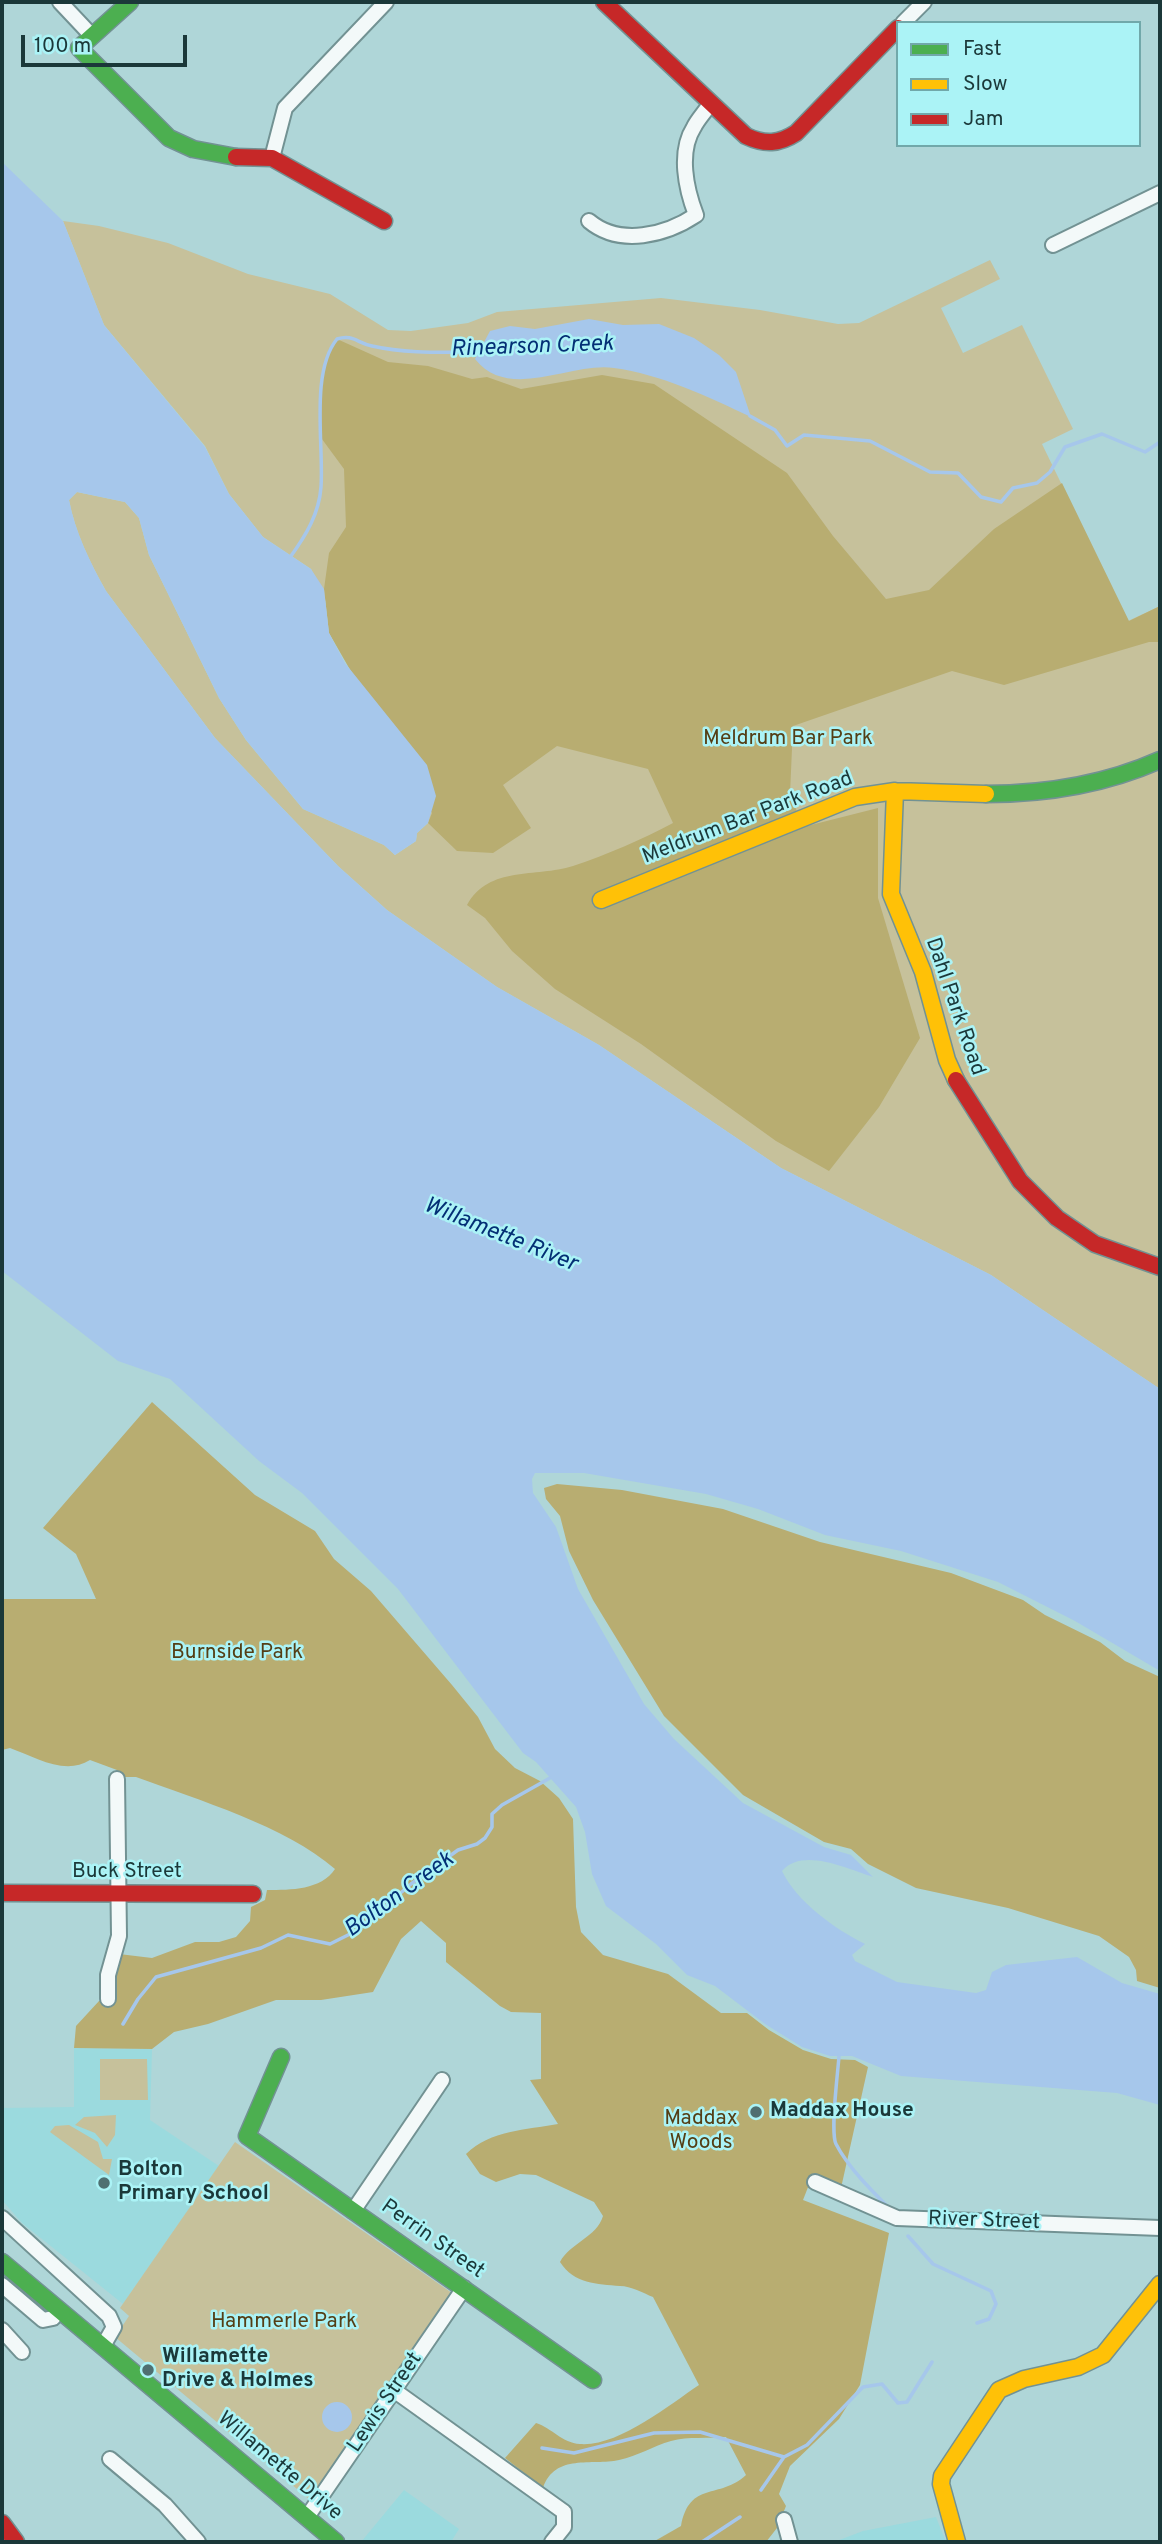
<!DOCTYPE html>
<html>
<head>
<meta charset="utf-8">
<style>
  body { margin:0 }
  #map { position:relative; width:1162px; height:2544px; overflow:hidden; background:#afd6d8; font-family:Overpass,sans-serif }
  canvas { display:block }
  .frame { position:absolute; inset:0; border:4px solid #1b3839; pointer-events:none }
  .legend { position:absolute; left:896px; top:21px; width:245px; height:126px; box-sizing:border-box; background:#abf3f6; border:2px solid #71a8aa; margin:0; padding:9px 12px; list-style:none; font-size:21px; color:#1b3839 }
  .legend li { display:flex; align-items:center; gap:14px; height:35px }
  .legend b { width:35px; border:2px solid #71a8aa }
  .scale { position:absolute; left:21px; top:35px; width:166px; height:32px; box-sizing:border-box; border:4px solid #1b3839; border-top:0; padding-left:9px; font-size:21px; line-height:24px; white-space:nowrap; color:#1b3839; -webkit-text-stroke:5px #abf3f6; paint-order:stroke }
</style>
</head>
<body>
<div id="map">
<canvas width="1162" height="2544"></canvas>
<div class="frame"></div>
<ul class="legend">
<li><b style="height:9px;background:#4caf50"></b>Fast</li>
<li><b style="height:9px;background:#ffc107"></b>Slow</li>
<li><b style="height:9px;background:#c62828"></b>Jam</li>
</ul>
<div class="scale">100 m</div>
</div>
<script>
const ctx = document.querySelector('canvas').getContext('2d');
ctx.lineJoin = 'round';
function fill(path, color) {
  ctx.fillStyle = color;
  ctx.fill(path, 'evenodd');
}
function strokePath(path, color, width, dash) {
  ctx.strokeStyle = color;
  ctx.lineWidth = width;
  ctx.lineCap = dash ? 'butt' : 'round';
  ctx.setLineDash(dash || []);
  ctx.stroke(path);
}
function write(font, color, halo, rows, align = 'center') {
  ctx.font = font + ' Overpass,sans-serif';
  ctx.lineWidth = 5;
  ctx.setLineDash([]);
  ctx.textBaseline = 'middle';
  ctx.strokeStyle = halo;
  ctx.fillStyle = color;
  for (const [text, x, y, turn = 0] of rows) {
    ctx.save();
    ctx.translate(x, y);
    ctx.rotate((+turn || 0) * Math.PI / 180);
    ctx.textAlign = isNaN(turn) ? turn : align;
    if (halo) ctx.strokeText(text, 0, 0);
    ctx.fillText(text, 0, 0);
    ctx.restore();
  }
}
fill(new Path2D(`
  M 74,2048 L 152,2049 L 150,2120 L 219,2166 L 123,2304 L 22,2223 L 2,2200 L 2,2108 L 74,2107 Z
  M 404,2490 L 459,2529 L 451,2542 L 361,2542 Z
  M 936,2517 L 946,2542 L 834,2542 L 863,2531 Z`), '#9bdade');
fill(new Path2D(`
  M 63,221 L 99,226 L 168,243 L 248,274 L 330,294 L 388,330 L 411,331 L 468,323 L 497,312 L 661,298 L 760,310 L 838,324 L 859,323 L 990,260 L 1000,279 L 941,308 L 963,353 L 1022,325 L 1073,429 L 1042,444 L 1128,621 L 1160,606 L 1160,1389 L 991,1275 L 781,1168 L 599,1045 L 497,987 L 387,910 L 338,866 L 215,738 L 106,591 C 90,563 75,532 69,500 L 77,492 L 125,502 L 139,518 L 149,555 L 219,698 L 246,740 L 303,809 L 384,845 L 395,855 L 416,841 L 417,833 L 428,823 L 311,569 L 263,537 L 229,494 L 205,446 L 104,325 Z
  M 100,2059 L 147,2059 L 148,2100 L 100,2100 Z
  M 116,2115 L 115,2135 L 107,2147 L 95,2133 L 75,2125 L 84,2117 Z
  M 69,2125 L 98,2142 L 103,2159 L 112,2159 L 109,2175 L 50,2132 L 55,2126 Z
  M 235,2142 L 452,2293 L 309,2499 L 115,2337 L 129,2316 L 120,2308 Z`), '#c6c19b');
fill(new Path2D(`
  M 337,339 L 388,362 L 428,366 L 472,379 L 487,377 L 521,389 L 602,375 L 654,384 L 787,473 L 833,536 L 886,599 L 929,590 L 994,529 L 1062,483 L 1129,621 L 1160,606 L 1160,642 L 1149,642 L 1004,685 L 952,671 L 793,726 L 790,794 L 803,827 L 878,808 L 878,898 L 920,1038 L 879,1107 L 829,1171 L 776,1141 L 641,1044 L 555,989 L 512,951 L 485,918 L 467,905 C 490,865 535,878 573,866 C 606,855 643,839 673,823 L 648,769 L 557,746 L 503,785 L 531,828 L 493,853 L 457,851 L 428,823 L 432,813 L 329,633 L 324,589 L 329,553 L 346,527 L 344,469 L 319,435 L 320,392 L 329,349 Z
  M 152,1402 L 255,1495 L 315,1531 L 334,1559 L 371,1591 L 452,1685 L 478,1717 L 495,1749 L 515,1768 L 540,1781 L 559,1798 L 573,1819 L 576,1907 L 581,1932 L 603,1955 L 668,1974 L 721,2013 L 747,2013 L 769,2030 L 803,2050 L 831,2059 L 855,2060 L 868,2067 L 841,2188 L 812,2177 L 803,2200 L 889,2233 L 860,2385 L 839,2419 L 790,2466 L 779,2494 L 786,2506 L 777,2528 L 766,2542 L 653,2542 L 681,2526 C 690,2480 719,2500 746,2475 L 726,2437 C 709,2439 688,2436 671,2441 C 653,2446 638,2456 619,2460 C 592,2466 555,2453 543,2488 L 505,2458 L 536,2423 C 552,2428 562,2443 580,2444 C 618,2447 669,2405 699,2385 L 653,2297 C 643,2293 631,2286 620,2286 C 597,2284 574,2284 560,2262 C 570,2243 597,2237 603,2216 L 594,2202 L 536,2175 L 520,2174 L 496,2182 L 480,2174 L 466,2154 C 491,2130 526,2130 558,2124 L 530,2080 L 541,2079 L 541,2013 L 511,2012 L 500,2006 L 446,1962 L 446,1943 L 421,1921 L 401,1939 L 373,1992 L 321,2000 L 276,2000 L 208,2024 L 174,2032 L 152,2049 L 74,2048 L 76,2026 L 99,2001 L 113,2001 L 119,1954 L 152,1958 L 195,1942 L 219,1942 L 236,1937 L 250,1921 L 251,1907 L 265,1900 L 267,1890 C 291,1890 321,1890 335,1869 C 286,1826 198,1800 136,1777 L 123,1777 L 117,1770 L 90,1760 C 65,1776 35,1757 10,1748 L 2,1750 L 2,1599 L 96,1599 L 76,1554 L 43,1528 Z
  M 557,1484 L 622,1490 L 723,1509 L 820,1542 L 951,1573 L 1023,1600 L 1045,1615 L 1100,1642 L 1125,1661 L 1160,1677 L 1160,1988 L 1137,1981 L 1136,1970 L 1129,1957 L 1099,1936 L 1008,1908 L 916,1888 L 868,1864 L 851,1849 L 824,1842 L 743,1795 L 664,1716 L 593,1600 L 569,1551 L 560,1516 L 546,1499 L 544,1488 Z`), '#b8ad71');
fill(new Path2D(`
  M 2,162 L 63,221 L 104,325 L 205,447 L 229,494 L 263,537 L 311,569 L 324,589 L 329,633 L 345,663 L 427,765 L 436,796 L 428,823 L 417,833 L 416,841 L 395,855 L 384,845 L 303,809 L 246,740 L 219,698 L 149,555 L 139,518 L 125,502 L 77,492 L 69,500 C 75,532 91,564 106,591 L 215,738 L 338,866 L 387,910 L 497,987 L 599,1045 L 781,1168 L 991,1275 L 1160,1389 L 1160,1671 L 1075,1621 L 998,1582 L 901,1551 L 825,1535 L 758,1509 L 706,1494 L 584,1473 L 535,1473 L 532,1479 L 533,1493 L 556,1527 L 578,1589 L 644,1704 L 674,1739 L 743,1803 L 824,1847 L 851,1855 L 873,1877 C 847,1869 803,1847 782,1871 C 797,1902 835,1929 865,1944 L 852,1955 L 855,1961 L 897,1982 L 976,1993 L 986,1990 L 992,1972 L 1006,1965 L 1077,1957 L 1122,1983 L 1160,1994 L 1160,2105 L 1117,2093 L 901,2076 L 852,2056 L 830,2056 L 802,2047 L 765,2024 L 715,1986 L 687,1975 L 656,1944 L 606,1906 L 592,1874 L 585,1832 L 576,1807 L 536,1762 L 523,1753 L 398,1589 L 302,1493 L 259,1461 L 170,1379 L 118,1361 L 2,1271 Z
  M 589,319 L 623,325 L 659,324 L 694,338 L 719,355 L 736,372 L 751,417 C 709,397 660,374 614,368 C 570,362 509,402 475,359 L 490,331 L 510,326 L 535,329 Z
  M322 2417a15 15 0 1 1 30 0a15 15 0 1 1-30 0Z`), '#a6c7eb');
strokePath(new Path2D(`
  M 750,416 L 775,430 L 787,446 L 804,435 L 870,441 L 930,472 L 958,473 L 981,497 L 1001,502 L 1013,488 L 1037,483 L 1050,472 L 1065,447 L 1102,434 L 1145,452 L 1160,442
  M 291,556 C 306,535 319,514 321,487 C 324,446 310,372 337,339 C 353,334 357,343 372,346 C 407,354 445,352 480,352
  M 123,2024 L 138,1999 L 156,1977 L 261,1948 L 288,1935 L 330,1944 L 356,1931 L 411,1884 L 458,1850 L 477,1844 L 485,1838 L 492,1827 L 492,1814 L 502,1805 L 550,1778
  M 839,2056 C 838,2072 830,2132 836,2144 C 848,2167 870,2189 889,2208
  M 908,2236 L 933,2264 L 991,2291 L 996,2304 L 989,2319 L 977,2323
  M 542,2448 L 574,2453 L 654,2433 L 700,2432 L 784,2457
  M 761,2490 L 784,2457 L 807,2445 L 863,2387 L 882,2384 L 898,2403 L 907,2402 L 932,2362
  M 702,2542 L 740,2517`), '#a6c7eb', 3.5);
const street = new Path2D(`
  M 60,2 L 92,36
  M 903,23 L 924,2
  M 272,158 L 285,108 L 386,2
  M 589,221 C 620,247 666,235 696,215 C 686,189 678,152 694,127 C 698,119 705,112 710,104
  M 1053,245 L 1160,193
  M 108,1999 L 108,1975 L 119,1936 L 117,1779
  M 815,2182 L 897,2218 L 1160,2228
  M 353,2211 L 442,2080
  M 2,2218 L 109,2316 L 114,2327 L 103,2346
  M 2,2285 L 43,2320 L 53,2318 L 59,2310
  M 2,2330 L 22,2352
  M 395,2391 L 564,2512 L 564,2527 L 552,2542
  M 110,2459 L 165,2505 L 198,2542
  M 307,2517 L 464,2288
  M 784,2520 L 790,2542`);
const fast = new Path2D(`
  M 130,2 L 79,48 L 169,138 L 193,149 L 236,157
  M 986,794 C 1047,794 1104,785 1160,760
  M 281,2057 L 247,2136 L 593,2380
  M 2,2262 L 336,2542`);
const slow = new Path2D(`
  M 895,791 L 891,894 L 923,972 L 947,1060 L 956,1080
  M 601,900 L 855,797 L 895,791 L 986,794
  M 957,2542 L 941,2484 L 942,2476 L 999,2390 L 1024,2379 L 1078,2367 L 1103,2355 L 1160,2284`);
const jam = new Path2D(`
  M 604,2 L 746,136 C 765,145 779,144 796,133 L 898,28
  M 236,157 L 272,158 L 384,221
  M 956,1080 L 1020,1181 L 1057,1218 L 1095,1244 L 1160,1267
  M 2,1893 L 253,1894
  M 2,2523 L 16,2542`);
strokePath(street, '#729293', 18);
strokePath(fast, '#729293', 19);
strokePath(slow, '#729293', 19);
strokePath(jam, '#729293', 19);
strokePath(street, '#f3f9f9', 14);
strokePath(fast, '#4caf50', 16);
strokePath(slow, '#ffc107', 16);
strokePath(jam, '#c62828', 16);
for (const [x, y, r, color] of [
  [756,2112,7,"#4f6f71"],
  [104,2183,7,"#4f6f71"],
  [148,2370,7,"#4f6f71"]
]) {
  const dot = new Path2D();
  dot.arc(x, y, r, 0, 2 * Math.PI);
  ctx.fillStyle = color;
  ctx.fill(dot);
  strokePath(dot, '#abf3f6', 2.5);
}
write('21px', '#543e15', '#abf3f6', [
  ["Meldrum Bar Park",788,740],
  ["Burnside Park",237,1654],
  ["Maddax",701,2120],
  ["Woods",701,2144],
  ["Hammerle Park",284,2323]
]);
write('21px', '#1b3839', '#abf3f6', [
  ["Meldrum Bar Park Road",748,819,-21],
  ["Dahl Park Road",954,1007,71],
  ["Buck Street",127,1873],
  ["River Street",984,2222,2],
  ["Perrin Street",432,2240,35],
  ["Lewis Street",386,2403,-56],
  ["Willamette Drive",279,2467,40]
]);
write('bold 21px', '#1b3839', '#abf3f6', [
  ["Maddax House",770,2112],
  ["Bolton",118,2171],
  ["Primary School",118,2195],
  ["Willamette",162,2358],
  ["Drive & Holmes",162,2382]
], 'left');
write('italic 23px', '#032f75', '#abf3f6', [
  ["Rinearson Creek",532,348,-2],
  ["Willamette River",500,1236,22],
  ["Bolton Creek",400,1896,-36]
]);
</script>
</body>
</html>
